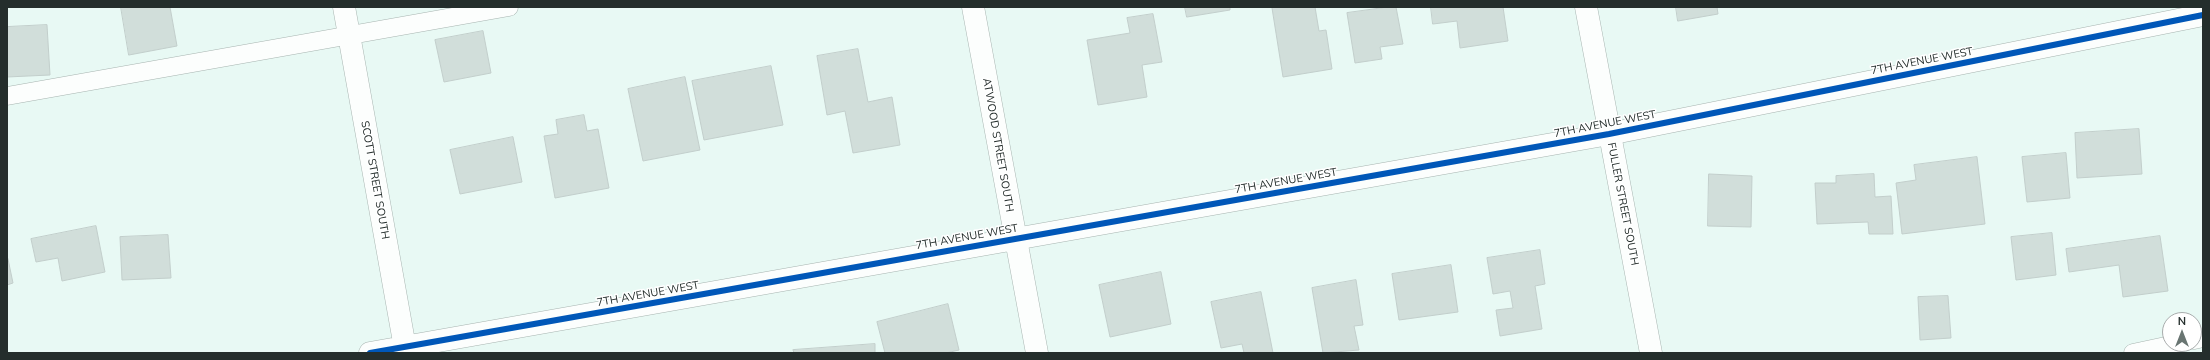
<!DOCTYPE html>
<html>
<head>
<meta charset="utf-8">
<style>
  body { margin:0 }
  #map { position:relative; width:2210px; height:360px; overflow:hidden; background:#e8f9f4; font-family:Mulish,sans-serif }
  canvas { display:block }
  .frame { position:absolute; inset:0; border:8px solid #242e2c; pointer-events:none }
  .north { position:absolute; left:2162px; top:312px; width:40px; height:40px; box-sizing:border-box; background:#fff; border:1px solid #a7abab; border-radius:50%; rotate:0deg; font-size:11px; font-weight:700; line-height:16px; text-align:center; color:#242e2c }
  .north::after { content:''; display:block; margin:auto; width:14px; height:18px; background:#697572; clip-path:polygon(50% 0,100% 100%,50% 72%,0 100%) }
</style>
</head>
<body>
<div id="map">
<canvas width="2210" height="360"></canvas>
<div class="frame"></div>
<div class="north">N</div>
</div>
<script>
const ctx = document.querySelector('canvas').getContext('2d');
ctx.lineJoin = 'round';
function fill(path, color) {
  ctx.fillStyle = color;
  ctx.fill(path, 'evenodd');
}
function strokePath(path, color, width, dash) {
  ctx.strokeStyle = color;
  ctx.lineWidth = width;
  ctx.lineCap = dash ? 'butt' : 'round';
  ctx.setLineDash(dash || []);
  ctx.stroke(path);
}
function write(font, color, halo, rows, align = 'center') {
  ctx.font = font + ' Mulish,sans-serif';
  ctx.lineWidth = 3;
  ctx.setLineDash([]);
  ctx.textBaseline = 'middle';
  ctx.strokeStyle = halo;
  ctx.fillStyle = color;
  for (const [text, x, y, turn = 0] of rows) {
    ctx.save();
    ctx.translate(x, y);
    ctx.rotate((+turn || 0) * Math.PI / 180);
    ctx.textAlign = isNaN(turn) ? turn : align;
    if (halo) ctx.strokeText(text, 0, 0);
    ctx.fillText(text, 0, 0);
    ctx.restore();
  }
}
const building = new Path2D(`
  M 121,7 L 170,7 L 177,46 L 129,55 Z
  M 1185,7 L 1230,7 L 1230,10 L 1187,17 Z
  M 1280,7 L 1315,7 L 1319,31 L 1326,30 L 1332,69 L 1283,77 L 1272,8 Z
  M 1388,7 L 1396,7 L 1403,44 L 1380,47 L 1382,59 L 1355,63 L 1347,13 Z
  M 1431,7 L 1503,7 L 1508,41 L 1460,48 L 1457,21 L 1433,24 Z
  M 1676,7 L 1717,7 L 1718,14 L 1678,21 Z
  M 1153,14 L 1162,62 L 1142,65 L 1147,97 L 1098,105 L 1087,40 L 1130,33 L 1127,18 Z
  M 47,25 L 50,75 L 7,77 L 7,27 Z
  M 483,31 L 491,73 L 444,82 L 435,40 Z
  M 858,49 L 868,102 L 892,97 L 900,145 L 853,153 L 845,111 L 827,115 L 817,56 Z
  M 771,66 L 783,125 L 704,140 L 692,81 Z
  M 685,77 L 700,150 L 643,161 L 628,89 Z
  M 584,115 L 587,131 L 598,129 L 609,188 L 555,198 L 544,136 L 558,134 L 556,120 Z
  M 2139,129 L 2142,174 L 2077,178 L 2075,133 Z
  M 513,137 L 522,182 L 460,194 L 450,150 Z
  M 2066,153 L 2070,198 L 2027,202 L 2022,157 Z
  M 1977,157 L 1985,224 L 1902,234 L 1896,183 L 1916,180 L 1914,165 Z
  M 1709,174 L 1752,176 L 1751,227 L 1708,226 Z
  M 1874,174 L 1875,197 L 1891,196 L 1893,234 L 1869,234 L 1868,222 L 1817,224 L 1815,183 L 1836,183 L 1836,176 Z
  M 96,226 L 105,272 L 62,281 L 58,258 L 36,262 L 31,239 Z
  M 2052,233 L 2056,275 L 2016,280 L 2011,237 Z
  M 168,235 L 171,278 L 122,280 L 120,237 Z
  M 2160,236 L 2168,291 L 2123,297 L 2119,265 L 2069,272 L 2066,249 Z
  M 1540,250 L 1545,284 L 1535,286 L 1542,329 L 1500,336 L 1496,310 L 1513,308 L 1510,291 L 1493,294 L 1487,258 Z
  M 8,259 L 13,283 L 7,285 L 7,260 Z
  M 1451,265 L 1458,312 L 1399,320 L 1392,274 Z
  M 1161,272 L 1171,324 L 1110,337 L 1099,285 Z
  M 1356,280 L 1363,325 L 1354,326 L 1359,350 L 1323,353 L 1312,288 Z
  M 1261,292 L 1273,353 L 1244,353 L 1242,344 L 1221,348 L 1211,302 Z
  M 1948,296 L 1951,338 L 1920,340 L 1918,297 Z
  M 948,304 L 959,350 L 946,353 L 885,353 L 877,322 Z
  M 875,344 L 875,353 L 794,353 L 793,350 Z`);
fill(building, '#d1deda');
strokePath(building, '#c2cecb', 1);
const lane = new Path2D(`
  M 7,96 L 509,7
  M 2194,340 L 2203,338
  M 2133,353 L 2175,344`);
const street = new Path2D(`
  M 344,7 L 406,353
  M 973,7 L 1037,353
  M 370,353 L 1609,134 L 2203,15`);
const secondary = new Path2D(`
  M 1586,7 L 1651,353`);
strokePath(lane, '#a7b4b0', 19);
strokePath(street, '#a7b4b0', 23);
strokePath(secondary, '#a7b4b0', 23);
strokePath(lane, '#fcfefd', 18);
strokePath(street, '#fcfefd', 22);
strokePath(secondary, '#fcfefd', 22);
strokePath(new Path2D(`
  M 370,353 L 1609,134 L 2203,15`), '#0057b8', 6);
write('11px', '#242e2c', '#fff', [
  ["7TH AVENUE WEST",1922,61,-11],
  ["7TH AVENUE WEST",1605,124,-11],
  ["ATWOOD STREET SOUTH",998,145,80],
  ["SCOTT STREET SOUTH",375,180,80],
  ["7TH AVENUE WEST",1286,181,-10],
  ["FULLER STREET SOUTH",1623,204,79],
  ["7TH AVENUE WEST",967,237,-10],
  ["7TH AVENUE WEST",648,294,-10]
]);
</script>
</body>
</html>
